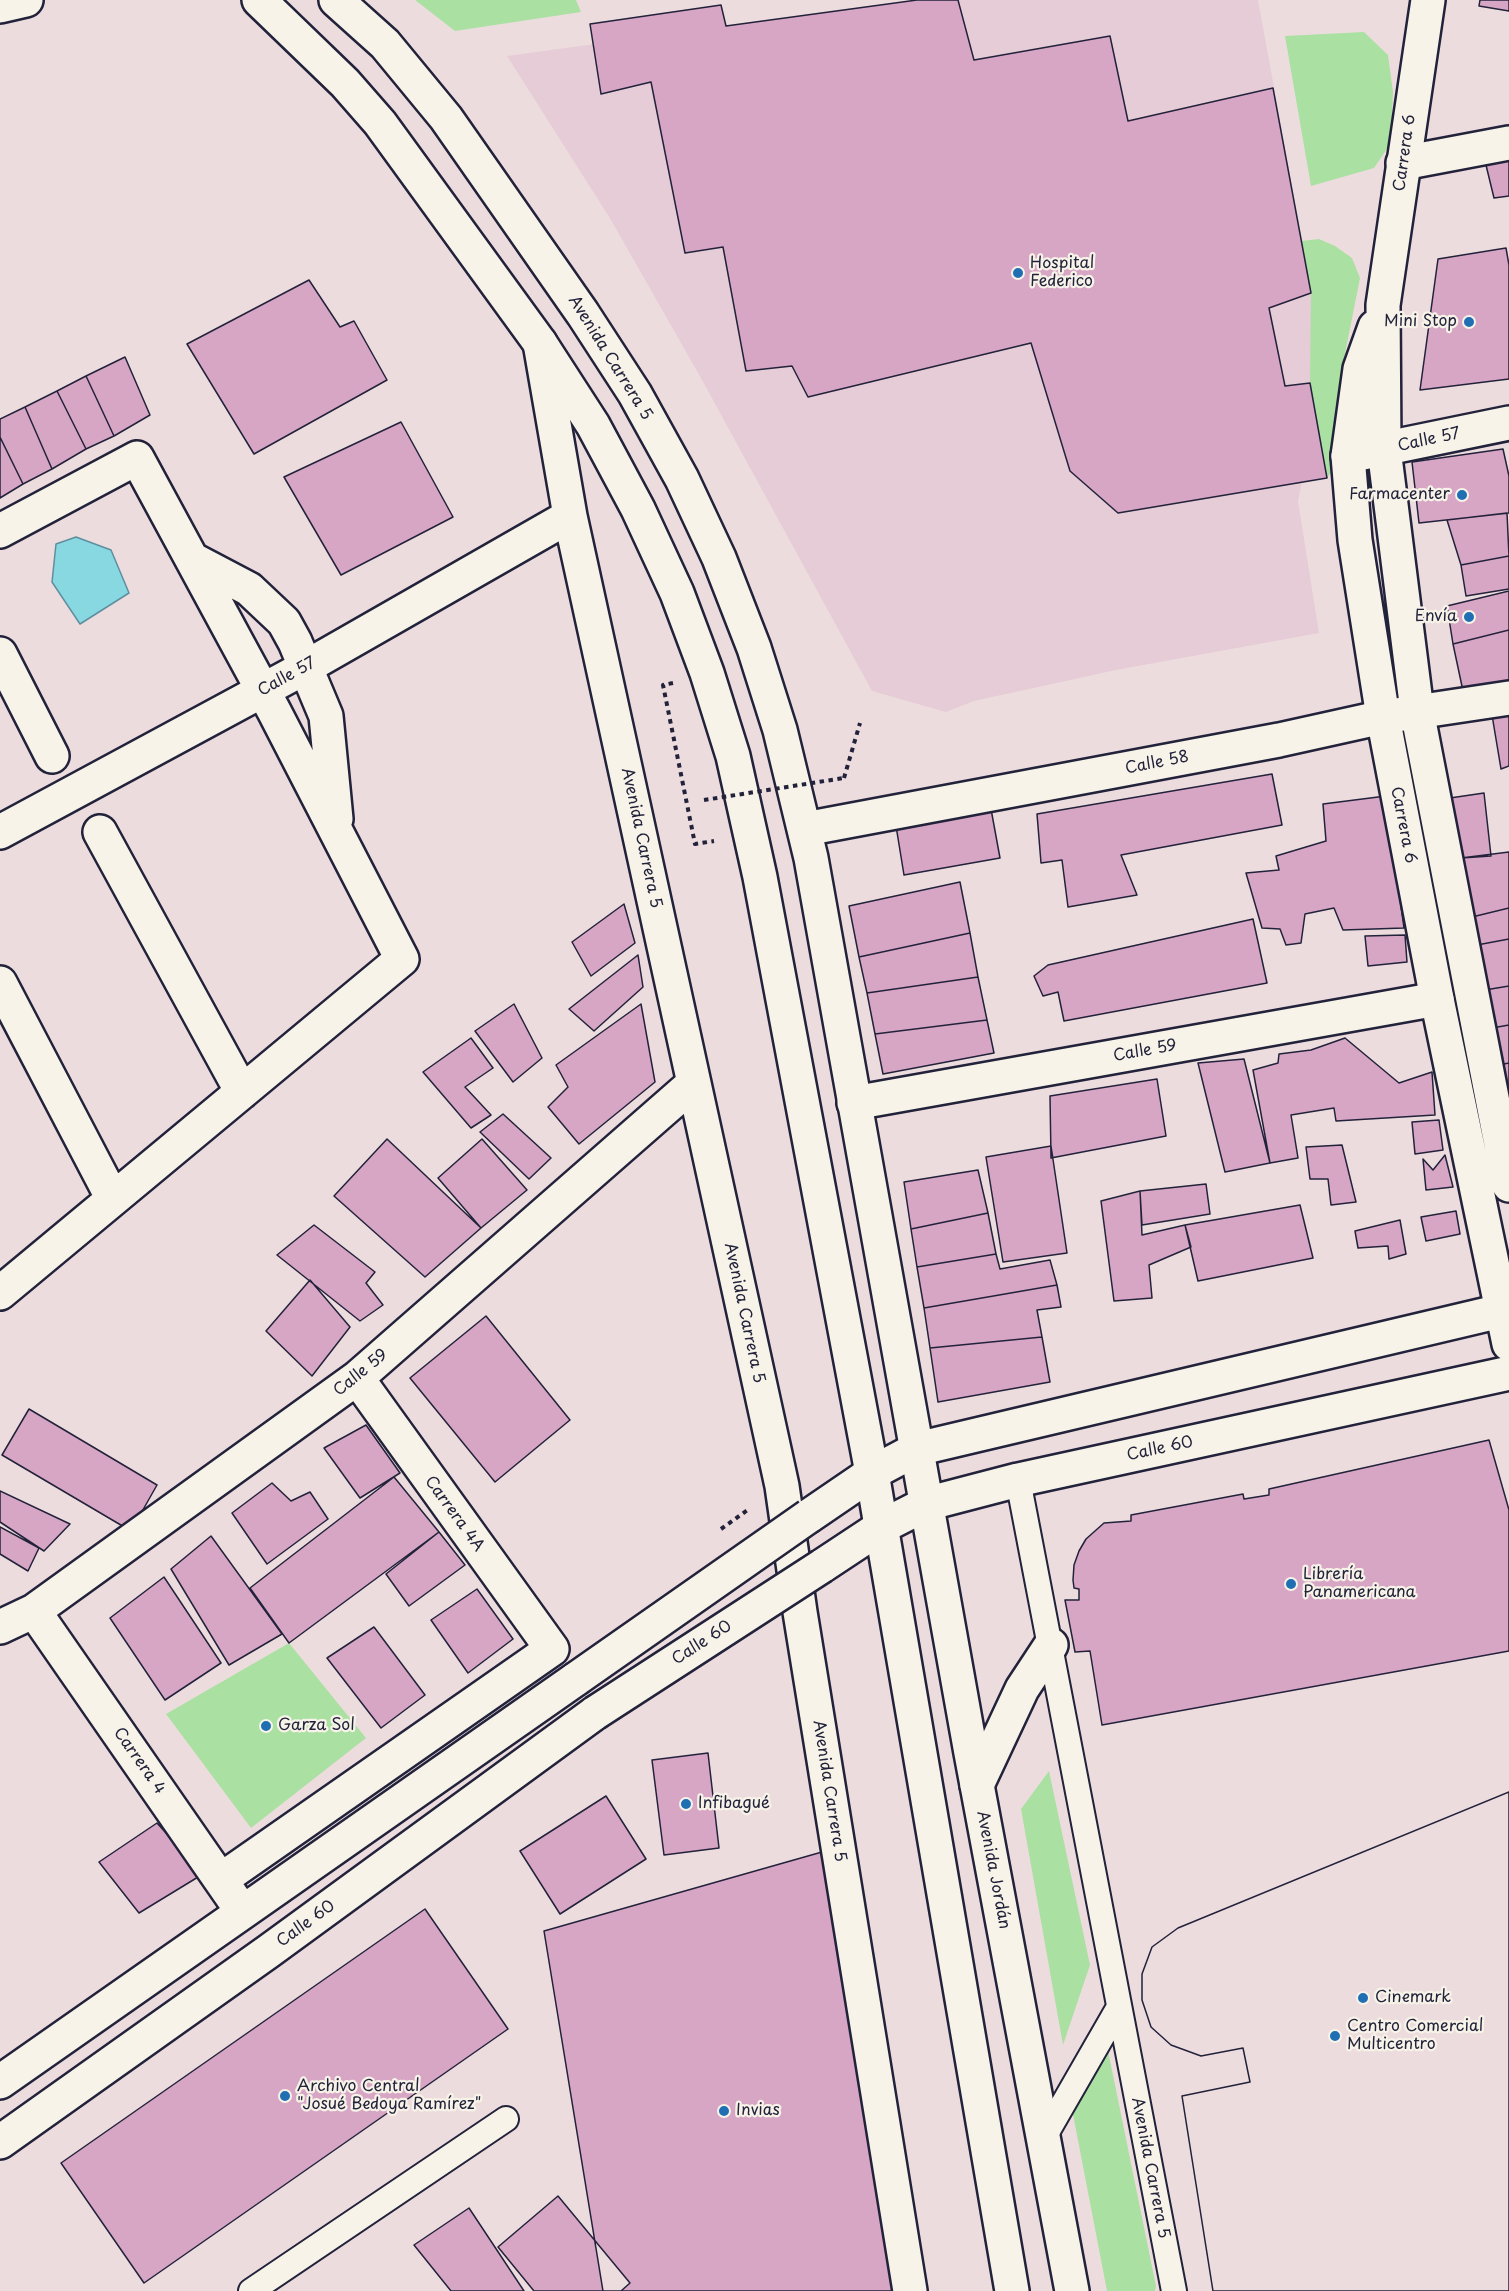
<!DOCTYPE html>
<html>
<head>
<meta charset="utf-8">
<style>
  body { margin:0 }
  canvas { display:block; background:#eddcde }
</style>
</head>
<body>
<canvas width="1509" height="2291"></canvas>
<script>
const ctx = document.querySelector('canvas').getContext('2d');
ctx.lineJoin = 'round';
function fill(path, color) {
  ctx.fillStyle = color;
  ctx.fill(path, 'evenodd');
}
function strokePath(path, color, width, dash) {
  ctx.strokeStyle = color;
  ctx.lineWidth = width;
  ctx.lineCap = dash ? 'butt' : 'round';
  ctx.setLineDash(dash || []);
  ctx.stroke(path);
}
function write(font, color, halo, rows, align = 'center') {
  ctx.font = font + ' "Playpen Sans",sans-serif';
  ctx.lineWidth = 4.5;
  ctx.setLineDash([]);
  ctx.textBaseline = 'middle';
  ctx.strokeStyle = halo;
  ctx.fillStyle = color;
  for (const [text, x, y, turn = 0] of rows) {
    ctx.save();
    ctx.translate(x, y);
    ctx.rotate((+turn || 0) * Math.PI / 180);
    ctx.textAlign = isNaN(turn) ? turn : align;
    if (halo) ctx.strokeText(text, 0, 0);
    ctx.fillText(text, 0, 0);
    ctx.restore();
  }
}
fill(new Path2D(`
  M 917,0 L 1258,0 L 1325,366 L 1298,501 L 1319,633 L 1116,670 L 974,701 L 946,712 L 872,691 L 702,380 L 611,220 L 507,56 Z`), '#e6ccd6');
fill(new Path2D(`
  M 415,0 L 576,0 L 581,12 L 455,31 Z
  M 1364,32 L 1388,55 L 1393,92 L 1391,143 L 1374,168 L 1311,186 L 1285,36 Z
  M 1319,239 L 1335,246 L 1352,258 L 1360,278 L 1341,374 L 1334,468 L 1327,478 L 1310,383 L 1311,293 L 1301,241 Z
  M 289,1643 L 366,1738 L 251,1828 L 166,1714 Z
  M 1049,1771 L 1090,1965 L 1063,2045 L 1021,1809 Z
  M 1103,2026 L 1156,2286 L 1155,2291 L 1107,2291 L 1071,2104 Z`), '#abe0a3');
const water = new Path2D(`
  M 76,537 L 111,550 L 129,593 L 80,624 L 52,582 L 56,544 Z`);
fill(water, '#88d8e2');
strokePath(water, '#5f8f9f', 1.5);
const building = new Path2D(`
  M 917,0 L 958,0 L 974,60 L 1110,36 L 1128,121 L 1273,88 L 1311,293 L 1269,308 L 1285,386 L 1310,383 L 1327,478 L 1118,513 L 1070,471 L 1031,343 L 808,397 L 792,366 L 746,371 L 723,247 L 685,253 L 651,82 L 601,94 L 590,24 L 721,5 L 726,26 Z
  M 1480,0 L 1509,0 L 1509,11 L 1479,6 Z
  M 1509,157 L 1509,196 L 1494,198 L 1485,161 Z
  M 1506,248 L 1509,265 L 1509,379 L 1420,390 L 1438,259 Z
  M 309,280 L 340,327 L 354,321 L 387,380 L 254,454 L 187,344 Z
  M 125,357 L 150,415 L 114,436 L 86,376 Z
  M 86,376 L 114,436 L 86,449 L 57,391 Z
  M 57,391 L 86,449 L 52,469 L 25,407 Z
  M 25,407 L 52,469 L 23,484 L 0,437 L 0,419 Z
  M 401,422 L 453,517 L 341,575 L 284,477 Z
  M 0,437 L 23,484 L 0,498 Z
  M 1503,449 L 1509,476 L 1509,513 L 1419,523 L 1412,462 Z
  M 1507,513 L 1509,556 L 1461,565 L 1447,520 Z
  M 1509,556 L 1509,589 L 1466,596 L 1461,565 Z
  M 1509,591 L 1509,630 L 1453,644 L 1447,606 Z
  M 1509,630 L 1509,680 L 1463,691 L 1453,644 Z
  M 1509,711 L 1509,766 L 1501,769 L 1492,715 Z
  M 1272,774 L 1282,825 L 1121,855 L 1137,895 L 1068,907 L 1062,860 L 1041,863 L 1037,814 Z
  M 1484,793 L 1491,856 L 1461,858 L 1450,798 Z
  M 1386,796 L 1404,928 L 1343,930 L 1334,908 L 1305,914 L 1301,943 L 1286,945 L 1280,929 L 1262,928 L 1246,873 L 1279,870 L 1276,856 L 1326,841 L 1323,804 Z
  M 991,809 L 1000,858 L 904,875 L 896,826 Z
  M 1509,852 L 1509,908 L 1472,917 L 1461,858 Z
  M 960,882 L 970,933 L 859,957 L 849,906 Z
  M 624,904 L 635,943 L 591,976 L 572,942 Z
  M 1509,908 L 1509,939 L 1477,945 L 1472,917 Z
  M 1253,919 L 1267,983 L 1064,1021 L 1058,992 L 1043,996 L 1034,976 L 1048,965 Z
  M 970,933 L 978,977 L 867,993 L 859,957 Z
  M 1405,935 L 1407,962 L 1368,966 L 1365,936 Z
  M 1509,939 L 1509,986 L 1485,990 L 1477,945 Z
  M 638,955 L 643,987 L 594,1031 L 569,1009 Z
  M 978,977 L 987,1020 L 875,1034 L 867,993 Z
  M 1509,986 L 1509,1025 L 1492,1028 L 1485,990 Z
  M 514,1004 L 542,1058 L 513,1082 L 475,1031 Z
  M 641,1004 L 655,1082 L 579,1144 L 548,1107 L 568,1087 L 556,1065 Z
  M 987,1020 L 994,1053 L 883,1074 L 875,1034 Z
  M 1509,1025 L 1509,1063 L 1499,1065 L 1492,1028 Z
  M 471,1038 L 493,1068 L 465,1087 L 491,1115 L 471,1128 L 423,1072 Z
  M 1345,1038 L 1399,1083 L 1432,1072 L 1435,1115 L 1336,1121 L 1334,1108 L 1291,1115 L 1298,1158 L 1270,1163 L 1253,1070 L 1278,1063 L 1279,1054 L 1311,1050 Z
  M 1244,1059 L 1270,1163 L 1225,1172 L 1198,1063 Z
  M 1509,1063 L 1509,1103 L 1499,1065 Z
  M 1157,1079 L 1166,1136 L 1051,1158 L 1050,1096 Z
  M 503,1114 L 551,1158 L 529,1179 L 480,1132 Z
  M 1439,1120 L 1443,1150 L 1415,1154 L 1412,1122 Z
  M 387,1139 L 481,1228 L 425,1277 L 334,1196 Z
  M 482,1139 L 527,1190 L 481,1228 L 438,1178 Z
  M 1342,1145 L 1356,1202 L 1331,1205 L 1328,1179 L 1310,1179 L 1306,1147 Z
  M 1051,1146 L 1067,1253 L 1003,1262 L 986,1157 Z
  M 1445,1155 L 1453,1187 L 1426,1190 L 1423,1159 L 1433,1170 Z
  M 978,1170 L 988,1213 L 911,1229 L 904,1182 Z
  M 1206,1184 L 1210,1214 L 1142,1225 L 1140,1191 Z
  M 1140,1191 L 1142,1235 L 1185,1225 L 1191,1247 L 1149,1265 L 1152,1298 L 1114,1301 L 1101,1201 Z
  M 1300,1205 L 1313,1258 L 1198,1281 L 1185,1225 Z
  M 1456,1211 L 1460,1234 L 1426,1241 L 1421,1217 Z
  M 988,1213 L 996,1254 L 917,1267 L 911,1229 Z
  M 1400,1220 L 1406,1254 L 1389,1259 L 1388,1246 L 1358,1248 L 1355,1231 Z
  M 314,1225 L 375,1272 L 366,1283 L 383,1305 L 360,1321 L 277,1255 Z
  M 996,1254 L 1000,1269 L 1050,1260 L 1057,1285 L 924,1308 L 917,1267 Z
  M 310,1280 L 350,1327 L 312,1376 L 266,1331 Z
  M 1057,1285 L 1061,1307 L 1037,1310 L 1042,1337 L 930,1348 L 924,1308 Z
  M 486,1316 L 570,1420 L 495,1482 L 410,1378 Z
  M 1042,1337 L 1050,1382 L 938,1402 L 930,1348 Z
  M 29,1409 L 157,1485 L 131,1531 L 2,1455 Z
  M 366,1425 L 400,1473 L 360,1498 L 324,1448 Z
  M 1489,1440 L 1509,1510 L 1509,1651 L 1102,1725 L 1090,1651 L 1075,1652 L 1065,1600 L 1079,1600 L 1079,1589 L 1074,1588 L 1073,1580 L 1074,1565 L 1079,1551 L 1086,1539 L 1104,1523 L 1131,1521 L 1131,1515 L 1243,1494 L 1244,1499 L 1269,1495 L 1269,1489 Z
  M 394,1477 L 439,1532 L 289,1643 L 250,1588 Z
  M 272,1483 L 291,1501 L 310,1492 L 328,1519 L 267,1564 L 232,1513 Z
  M 0,1491 L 70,1524 L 44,1551 L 0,1522 Z
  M 0,1527 L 39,1548 L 28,1571 L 0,1554 Z
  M 439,1532 L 465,1565 L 409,1606 L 386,1574 Z
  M 211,1536 L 282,1634 L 229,1665 L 171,1569 Z
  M 164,1577 L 221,1663 L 165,1700 L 110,1618 Z
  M 477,1589 L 513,1639 L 468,1673 L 431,1620 Z
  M 374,1627 L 425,1695 L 381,1728 L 327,1658 Z
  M 708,1753 L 719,1848 L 664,1855 L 652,1760 Z
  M 1509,1792 L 1509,2291 L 1213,2291 L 1182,2096 L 1250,2082 L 1243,2048 L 1201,2056 L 1171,2045 L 1151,2027 L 1142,2000 L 1142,1974 L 1152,1947 L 1178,1928 Z
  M 1509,1792 L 1509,2291 L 1213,2291 L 1182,2096 L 1250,2082 L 1243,2048 L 1201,2056 L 1171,2045 L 1151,2027 L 1142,2000 L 1142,1974 L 1152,1947 L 1178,1928 Z
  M 606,1796 L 646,1859 L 560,1914 L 520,1851 Z
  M 157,1823 L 203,1874 L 139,1913 L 99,1862 Z
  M 829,1850 L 906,2291 L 603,2291 L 544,1931 Z
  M 425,1909 L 508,2029 L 144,2283 L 61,2163 Z
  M 558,2196 L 630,2283 L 621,2291 L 534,2291 L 498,2247 Z
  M 469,2208 L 524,2291 L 451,2291 L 414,2245 Z`);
fill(building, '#d7a6c5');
strokePath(building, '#22223b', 1.5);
const service = new Path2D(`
  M 1018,1480 L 1174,2291
  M 1043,2139 L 1119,2007
  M 251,2291 L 506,2119`);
const minor = new Path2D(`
  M 0,6 L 26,0
  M 1403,163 L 1509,143
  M 540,343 L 570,516 L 782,1486 L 800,1612 L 910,2291
  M 1348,456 L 1509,423
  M 0,531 L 137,458 L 274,711 L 402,959 L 0,1293
  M 192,559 L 249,589 L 284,622 L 295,642 L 326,716 L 336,819
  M 0,654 L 52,756
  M 805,829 L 1279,740 L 1383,717 L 1509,698
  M 0,832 L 306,667 L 570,516
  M 100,832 L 242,1092
  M 0,983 L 113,1199
  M 854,1103 L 1437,999
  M 34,1611 L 233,1898
  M 0,1627 L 34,1611 L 357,1378 L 694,1083
  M 977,1785 L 1022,1689 L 1051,1645
  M 222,1879 L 552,1649 L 357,1378`);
const tertiary = new Path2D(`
  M 1428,0 L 1383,305 L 1384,449 L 1417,711 L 1509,1185
  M 1375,327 L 1360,369 L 1348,456 L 1355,540 L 1383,717 L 1437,999 L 1509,1344`);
const secondary = new Path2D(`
  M 809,1516 L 872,1473 L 917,1449 L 1509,1309
  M 822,1566 L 881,1527 L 926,1504 L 1018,1480 L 1509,1373
  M 0,2082 L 576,1679
  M 0,2142 L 269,1951 L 595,1713`);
const primary = new Path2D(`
  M 259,0 L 345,83 L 380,123 L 540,343 L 593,425 L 638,509 L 677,593 L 707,673 L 733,756 L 760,877 L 872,1473 L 1012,2291
  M 336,0 L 385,44 L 446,118 L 583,314 L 635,394 L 682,479 L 719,558 L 754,648 L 780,730 L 811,858 L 971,1753 L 1072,2291`);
strokePath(service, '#22223b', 28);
strokePath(minor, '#22223b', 38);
strokePath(tertiary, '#22223b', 38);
strokePath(secondary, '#22223b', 38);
strokePath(primary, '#22223b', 38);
strokePath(new Path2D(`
  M 673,683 L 663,685 L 695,844 L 714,841
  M 844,778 L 860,723
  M 721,1529 L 749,1509`), '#22223b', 4, [4.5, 4.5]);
strokePath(service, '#f7f3e8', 24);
strokePath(minor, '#f7f3e8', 33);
strokePath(tertiary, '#f7f3e8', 33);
strokePath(secondary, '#f7f3e8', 33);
strokePath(primary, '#f7f3e8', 33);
const secondaryBridge = new Path2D(`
  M 576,1679 L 809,1516
  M 595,1713 L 822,1566`);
strokePath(secondaryBridge, '#22223b', 38, []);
strokePath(new Path2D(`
  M 704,800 L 844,778`), '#22223b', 4, [4.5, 4.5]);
strokePath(secondaryBridge, '#f7f3e8', 33);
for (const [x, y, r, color] of [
  [1018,273,6,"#1f6fb2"],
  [1469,322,6,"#1f6fb2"],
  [1462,495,6,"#1f6fb2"],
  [1469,617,6,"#1f6fb2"],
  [1291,1584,6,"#1f6fb2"],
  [266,1726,6,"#1f6fb2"],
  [686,1804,6,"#1f6fb2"],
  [1363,1998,6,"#1f6fb2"],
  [1335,2036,6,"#1f6fb2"],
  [285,2096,6,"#1f6fb2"],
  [724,2111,6,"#1f6fb2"]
]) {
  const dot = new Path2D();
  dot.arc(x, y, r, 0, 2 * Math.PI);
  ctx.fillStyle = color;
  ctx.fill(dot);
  strokePath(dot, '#f7f3e8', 2);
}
write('16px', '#22223b', '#f7f3e8', [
  ["Carrera 6",1405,153,-82],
  ["Avenida Carrera 5",610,358,58],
  ["Calle 57",1429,440,-12],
  ["Calle 57",287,677,-29],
  ["Calle 58",1157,763,-11],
  ["Carrera 6",1403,825,79],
  ["Avenida Carrera 5",641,838,78],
  ["Calle 59",1145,1051,-10],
  ["Avenida Carrera 5",744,1313,78],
  ["Calle 59",361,1373,-39],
  ["Calle 60",1160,1449,-12],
  ["Carrera 4A",454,1514,54],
  ["Calle 60",702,1643,-33],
  ["Carrera 4",139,1761,55],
  ["Avenida Carrera 5",829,1791,81],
  ["Avenida Jordán",993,1870,79],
  ["Calle 60",306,1924,-36],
  ["Avenida Carrera 5",1150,2168,79]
]);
write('16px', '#22223b', '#f7f3e8', [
  ["Hospital",1030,264],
  ["Federico",1030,282],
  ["Mini Stop",1457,322,"right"],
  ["Farmacenter",1450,495,"right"],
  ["Envía",1457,617,"right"],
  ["Librería",1303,1575],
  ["Panamericana",1303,1593],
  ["Garza Sol",278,1726],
  ["Infibagué",698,1804],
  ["Cinemark",1375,1998],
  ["Centro Comercial",1347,2027],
  ["Multicentro",1347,2045],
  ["Archivo Central",297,2087],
  ["\"Josué Bedoya Ramírez\"",297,2105],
  ["Invias",736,2111]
], 'left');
</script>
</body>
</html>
